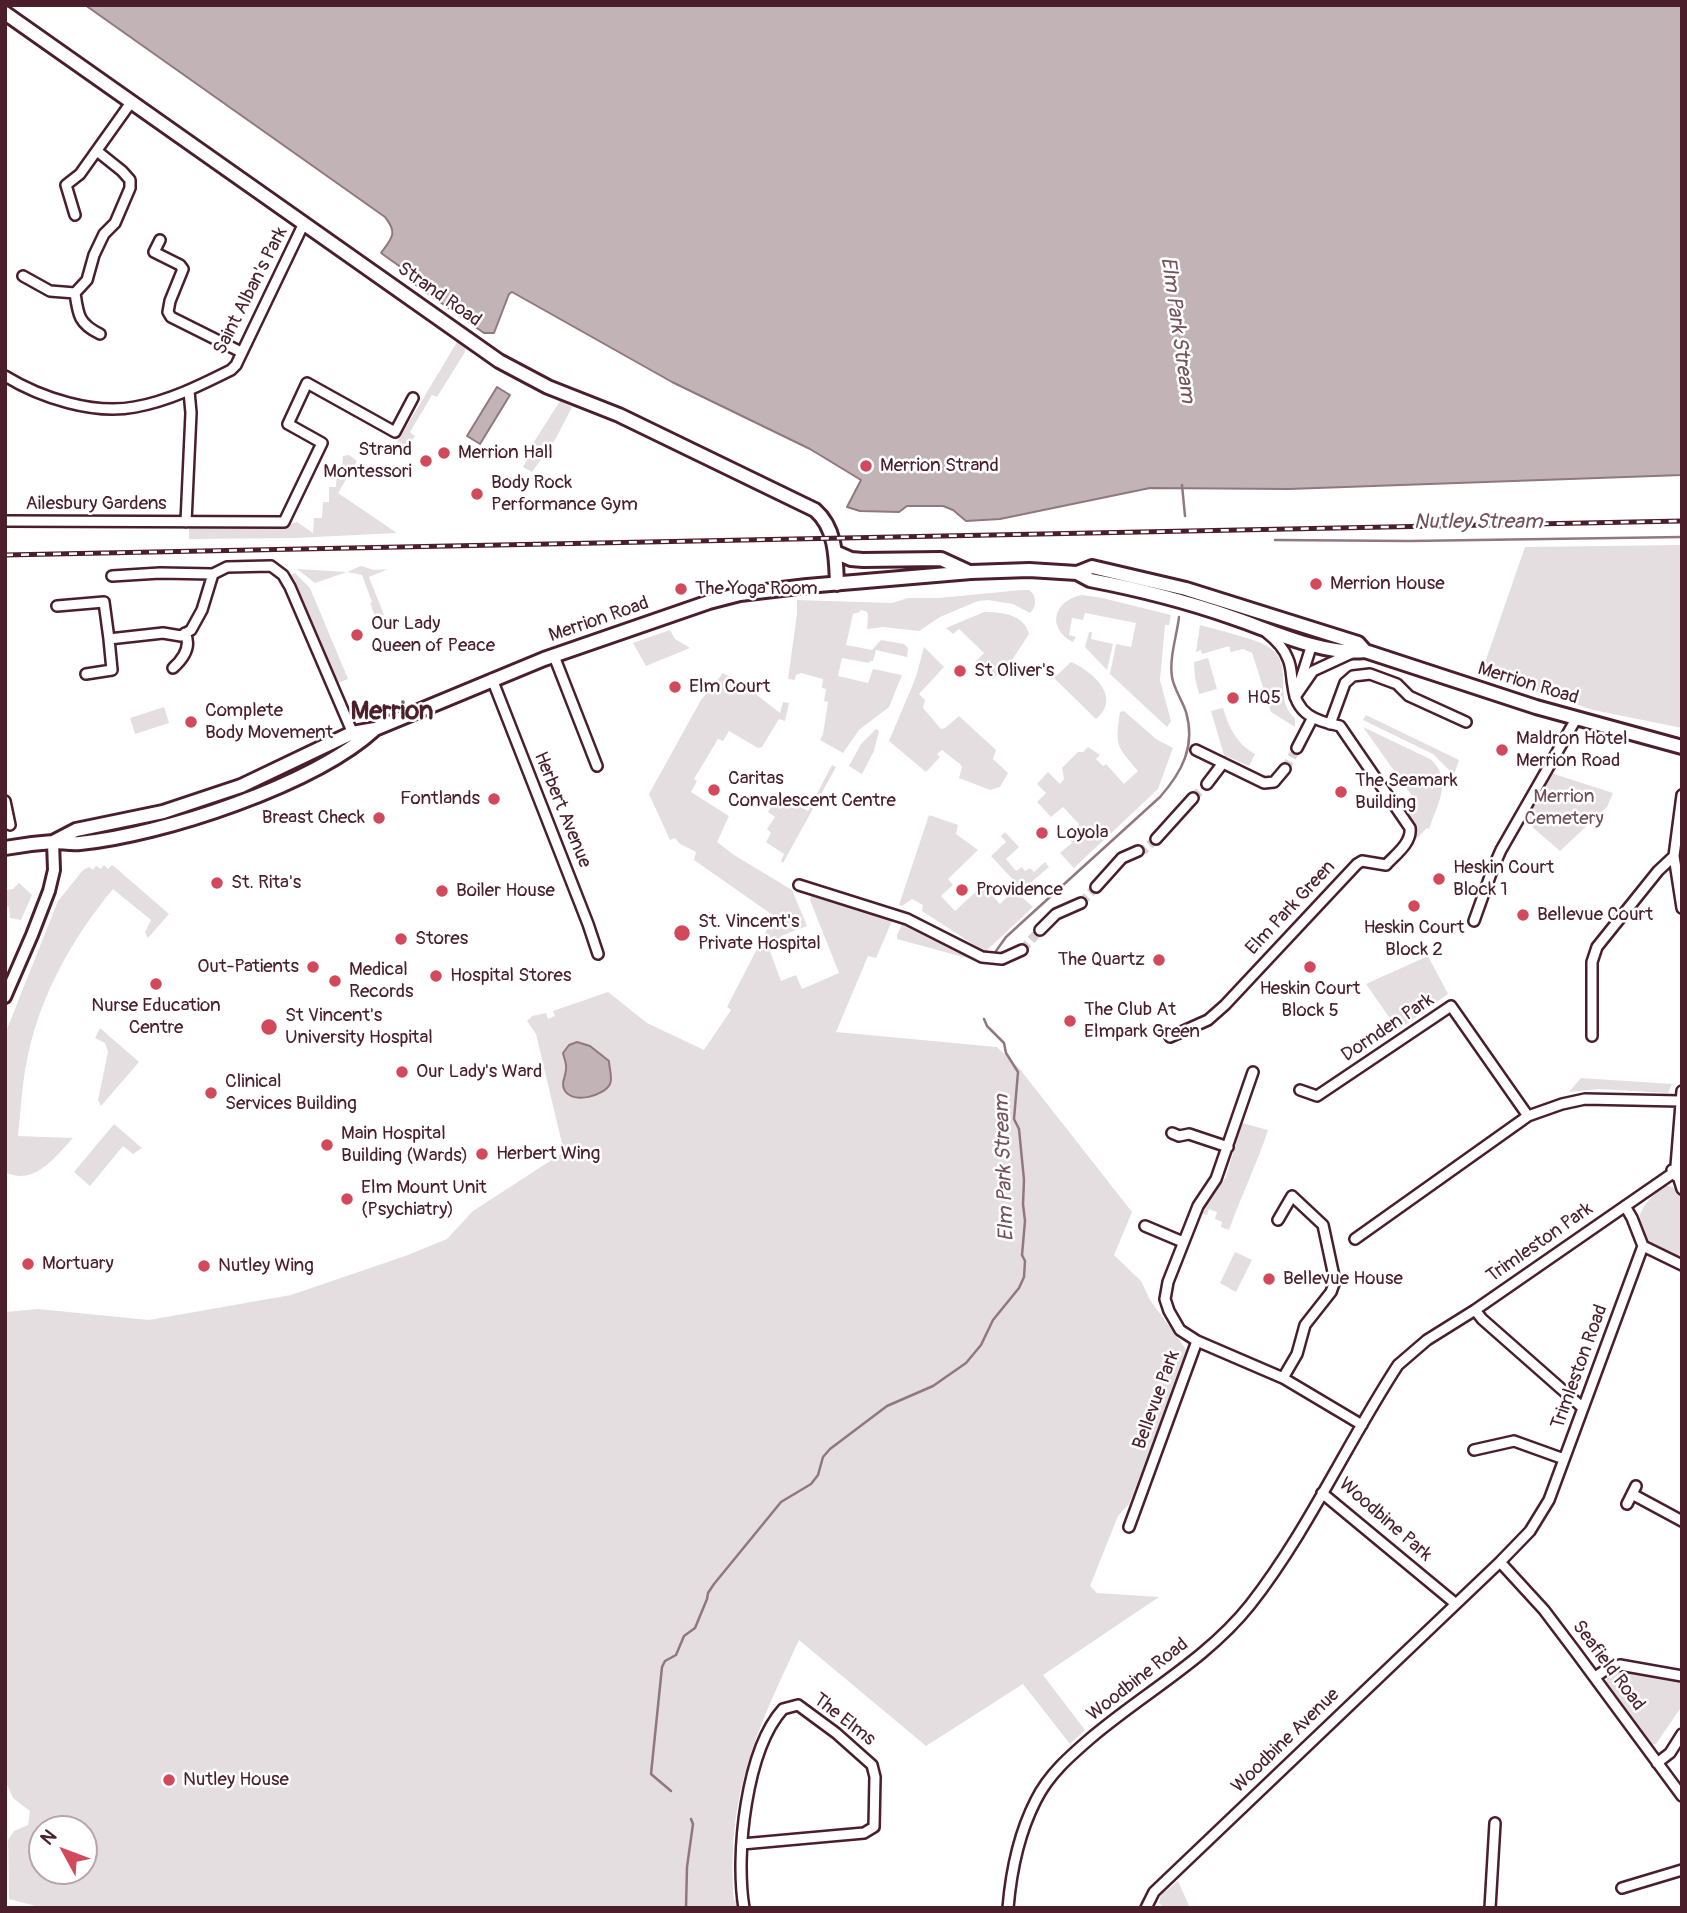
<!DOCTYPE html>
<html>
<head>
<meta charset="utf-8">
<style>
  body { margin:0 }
  #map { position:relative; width:1687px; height:1913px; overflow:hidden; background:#fff; font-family:Pangolin,sans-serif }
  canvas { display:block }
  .frame { position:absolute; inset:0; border:7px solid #4a1f2b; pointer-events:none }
  .north { position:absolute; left:28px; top:1815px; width:70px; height:70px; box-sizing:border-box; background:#fff; border:2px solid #b7a5aa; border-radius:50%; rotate:311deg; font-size:19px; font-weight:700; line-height:28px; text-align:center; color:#4a1f2b }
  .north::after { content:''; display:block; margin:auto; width:24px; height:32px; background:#d1495b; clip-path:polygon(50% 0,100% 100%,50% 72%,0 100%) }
</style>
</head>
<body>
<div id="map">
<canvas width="1687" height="1913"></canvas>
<div class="frame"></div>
<div class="north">N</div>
</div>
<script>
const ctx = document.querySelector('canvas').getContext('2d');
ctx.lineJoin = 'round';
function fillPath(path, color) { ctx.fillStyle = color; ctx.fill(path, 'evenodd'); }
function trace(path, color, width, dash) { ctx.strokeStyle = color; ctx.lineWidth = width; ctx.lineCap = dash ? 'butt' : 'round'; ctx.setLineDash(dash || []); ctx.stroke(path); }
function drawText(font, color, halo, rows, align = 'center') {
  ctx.font = font + ' Pangolin,sans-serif'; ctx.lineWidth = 5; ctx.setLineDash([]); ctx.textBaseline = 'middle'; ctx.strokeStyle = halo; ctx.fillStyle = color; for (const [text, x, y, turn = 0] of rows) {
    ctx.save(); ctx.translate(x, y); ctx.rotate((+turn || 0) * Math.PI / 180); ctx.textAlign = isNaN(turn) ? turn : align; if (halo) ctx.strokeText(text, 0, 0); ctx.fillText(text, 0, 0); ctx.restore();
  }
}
const green = new Path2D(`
  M457,342L465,348V352L437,397L432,395L410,432L415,436L407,448L397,442Z
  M560,401L572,407L555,440L532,472L523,467L528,458L525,456Z
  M349,455L357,461L338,493L397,533L295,538L189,539V527L232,525L233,528L286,525L297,522L313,533L314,518H322L323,502H329V487H336L337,470H342L343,456Z
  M1682,545V728L1593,710L1481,674L1525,547Z
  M361,566L374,570L388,569L369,577L384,615L376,619L370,603L372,602L362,575L347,572L315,583L297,569L347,572Z
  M295,573L310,588L348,679L338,683L290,575Z
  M1021,590H1029C1037,595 1037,607 1030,613L1013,604L988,600L978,601L940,617L919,631L883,627L867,629L868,614L866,611L860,610V612L853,614L846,645L872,650L881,640L904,644L908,648L907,657L876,650L873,661H870L869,663L842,658L838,676L868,683L873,669L902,675L889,707L859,730L843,753L820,740L823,734L828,702L824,701L826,689L822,688L823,679L801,673L796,675L795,680L788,679L797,614V600L892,603L908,598H939Z
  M1082,595L1102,598L1171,615L1169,625H1165L1160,680L1171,721L1167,727L1110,674L1116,644L1131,647L1136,623L1085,613L1083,620L1072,618L1069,635L1076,637L1073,642C1047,629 1052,601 1082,595Z
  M984,612C1001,612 1024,614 1029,634L1012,660L993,679L975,662L984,653L959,629L953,634L946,628Z
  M1200,625C1217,630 1253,638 1267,646C1297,663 1271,697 1295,718V727L1271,712L1252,653L1243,649L1231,652L1229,646L1202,654L1201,650L1196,652Z
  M670,630L675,639L690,648L646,666L633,643Z
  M1089,632H1092L1091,639L1113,644L1107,670L1085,647Z
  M924,647L944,667L919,694L925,700L923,708L941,729L945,728L959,716L996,750L993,759L1008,773L1000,787L990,790L959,778L962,767L960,764L942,750L937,754L940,757L926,772L889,741L916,677Z
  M1208,658L1217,689L1199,694L1195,678L1194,662Z
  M1071,662C1094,672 1122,698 1096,719L1054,678Z
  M723,673L744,685L780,713L783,702L789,703L785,721L779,719L762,747L758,748L729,731L723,741L718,739L694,779L697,781L691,792L729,816L717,842L734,855L792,890L807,926L781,936L784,943L769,949L781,981L796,975L802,989L839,973L810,900L811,896L892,921L876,958L868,956L836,1032L997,1047L1019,1068L1132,1212L1114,1255L1141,1281L1150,1300L1188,1352L1129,1504L1118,1516L1090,1586L1097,1593L1159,1597L1043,1675L1085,1730L1070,1744L1023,1684L926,1746L799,1640C756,1732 726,1796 734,1900H737L738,1908H43L9,1899L8,1840L14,1831L28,1825L30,1811L13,1798L6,1782L5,1312L38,1309L149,1320L291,1295L408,1255L447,1239L473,1211L564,1152L536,1034L527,1021L532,1016L546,1013L548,1019L555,1016L553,1011L608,992L647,1023L704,1050L731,1010L727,1007L774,916L694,860L696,852L680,844L675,838L670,840L649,794L701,700ZM42,1829H84V1871H42Z
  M164,707L169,723L135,734L130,718Z
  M1223,708C1229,728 1237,744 1255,754L1249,766L1224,755L1211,711Z
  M1124,711L1156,739L1173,748L1158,789L1074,868L1060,853L1072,843L1070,840L1075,835L1072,831L1079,824L1063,807L1051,817L1037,802L1046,793L1037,784L1048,772L1060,784L1064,779L1062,768L1078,752H1083L1088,747L1100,755L1096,759L1103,766L1106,764L1124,784L1138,771C1116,745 1115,746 1120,712Z
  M1366,715L1459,760L1454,775L1433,754L1363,720Z
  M1363,727L1430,759C1454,779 1437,805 1429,829L1427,828L1415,840L1414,825L1400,805L1412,796Z
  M876,729L879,731L874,751L862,774L849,766L861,744Z
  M832,765L836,767L783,863L781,861L784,854L766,842L771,833L767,829L775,817L768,812L772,805L770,803L775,793L808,811Z
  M1551,773L1613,793L1607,807L1560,851L1524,820Z
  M929,815L958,825L956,834L978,850L948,879L953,885L941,896L955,911L983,885L1000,904L1014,890L1033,907L985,952L922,911L923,905L912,899L902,906L899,905Z
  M1005,832L1019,847L1006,859L1016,871L1022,867L1025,871L1030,868L1034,872L1045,862L1049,867L1029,884H1017L991,856L1006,842L1001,836Z
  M104,865L108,869L112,865L116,868L169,914L148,938L145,932L151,920L113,889C73,937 41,994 28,1055C22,1082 21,1109 18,1136L73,1138C55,1157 34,1187 5,1172V1034L58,901L83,870L89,867L93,870L96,866L101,869Z
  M19,883L32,895L21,920L10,918L9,907L5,906L6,890L13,889Z
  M903,922L974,960L897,939V935Z
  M1428,956L1448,994L1398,1030L1366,984Z
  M100,1028L139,1062L101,1106L98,1100L108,1052L105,1043L95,1038Z
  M1581,1078L1672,1084L1668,1093L1599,1089L1569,1092Z
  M1242,1123L1268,1130C1257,1164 1241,1196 1229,1230L1221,1227L1222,1222L1215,1219L1217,1212L1209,1209L1207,1215L1202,1214L1210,1198L1226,1177Z
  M114,1124L142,1148L133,1154L123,1146L90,1186L74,1172Z
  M1666,1186C1670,1186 1673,1186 1676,1189C1686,1198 1682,1246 1682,1260C1673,1256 1659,1252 1651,1245C1626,1223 1644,1200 1666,1186Z
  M1235,1252L1252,1260L1236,1292L1220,1283Z
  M1619,1669L1682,1681V1706L1656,1744L1650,1745L1606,1685L1607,1676Z
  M1178,1881L1190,1908H1164L1159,1903L1161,1895Z`);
const water = new Path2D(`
  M85,5H1682V475L1289,489L1150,488L1000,519L966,521L953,510L943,506H907L899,512L860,511L847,507L861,480L810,449L672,382L512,292L509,294L494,333H484L413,283L416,278L381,253C392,238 398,233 385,217Z
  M497,387L510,395L480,444L467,436Z
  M577,1042L590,1046L609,1061C609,1068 613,1078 610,1084C604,1096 574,1104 565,1091C560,1083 566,1077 566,1069C567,1064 564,1058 563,1053L569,1045Z`);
const stream = new Path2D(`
  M1182,485L1185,516
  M1275,540L1410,541L1682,537
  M996,951L1006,937L1029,916L1160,797C1182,772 1196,746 1186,712C1182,700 1174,689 1172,677C1169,658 1177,635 1179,617
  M671,1791L651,1774L662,1667L665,1661L676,1655L684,1636L695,1628L707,1599L708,1593L714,1584L781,1502L811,1484L818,1475L823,1457L830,1449L887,1406L933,1386L966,1363L981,1345L993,1320L1019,1288L1024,1277L1025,1261L1022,1255L1025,1221L1023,1204L1024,1180L1019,1129L1014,1119L1018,1072L1006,1053L1004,1043L987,1026L984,1019
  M686,1908L687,1867L693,1824L691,1819`);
const minorTunnel = new Path2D(`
  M1285,769L1297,748
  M1193,798L1207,784
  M1138,851L1144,850L1156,839
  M1081,903L1096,887
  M1022,950L1040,930`);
const minor = new Path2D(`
  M75,215L66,185L80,174L132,101
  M160,240L154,252L180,265L183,269L170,301L168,312L171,317L241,352
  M23,276L50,291L75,293L87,280L94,255L104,234L115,223L130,188V180L122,171L97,151
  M75,293C78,315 79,324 100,334
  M5,376C41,398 94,415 135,407C169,401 201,385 231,370L236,365L304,223
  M5,521L284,522L322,443L288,424L307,383L395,432L413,398
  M186,522L191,413L189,391
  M112,576L160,573L213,574L227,567L271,566L283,575L290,587L354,736
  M57,606L104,602L109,639
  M554,656L597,766
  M173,668C183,659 192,647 185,633
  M86,674L112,670L109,639L163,633L181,636L191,630L202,610L213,574
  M492,679L588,924L598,954
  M1299,685L1312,644
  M1295,697L1313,671L1352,653
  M1330,724L1345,683L1353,676L1370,674L1397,684L1409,696L1466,722
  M1297,748L1312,719
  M1196,750L1264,783L1274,782L1285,769
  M1207,784L1223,763
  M1682,795L1674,856L1682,908
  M5,801L10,825
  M1156,839L1193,798
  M799,885L907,919L982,957L1002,959L1022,950
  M1096,887L1122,858L1138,851
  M1474,921L1493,868L1501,850L1576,719
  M1040,930L1056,914L1081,903
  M1592,1036V962L1597,947L1658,871L1674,856
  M1170,1037L1208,1020L1225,1005L1357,864L1362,861L1386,865C1395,855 1412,843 1410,828L1340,726C1315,721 1296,714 1293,686C1291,677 1292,668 1288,659C1284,648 1276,640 1267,633
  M1253,1072L1216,1179L1198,1206L1168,1282L1165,1299L1169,1311L1180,1330L1197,1341L1283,1378L1362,1425
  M1300,1090L1317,1096L1451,1006L1528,1116
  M1172,1133L1179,1136L1189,1134L1228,1147
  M1676,1166L1682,1091
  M1672,1170L1676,1176L1682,1172
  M1678,1176L1682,1189
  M1625,1206L1632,1218L1643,1246
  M1278,1220L1292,1196L1323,1225L1335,1281L1331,1292L1305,1325L1297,1354L1283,1378
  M1145,1226L1183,1242
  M1355,1239L1528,1116L1562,1104L1585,1099L1680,1101
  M1643,1246L1682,1265
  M1475,1310L1482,1319L1583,1408
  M1474,1450L1514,1441L1564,1459
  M1322,1493L1456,1604
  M1632,1494L1682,1521
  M1627,1504L1636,1486
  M1129,1527L1197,1341
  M1500,1562L1544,1610L1575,1651L1682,1796
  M1595,1677L1610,1667L1620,1665L1682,1676
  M1657,1763L1670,1753L1682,1734
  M742,1844L864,1833L874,1827L875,1777L872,1765L836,1733L798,1705L783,1709C746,1750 735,1855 744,1908
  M1622,1888L1682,1870
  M1008,1908C1011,1872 1019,1833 1036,1800C1049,1774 1070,1756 1092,1737C1144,1693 1207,1659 1250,1605C1308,1531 1347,1443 1398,1365L1427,1340L1475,1310L1673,1173
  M1146,1908L1154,1892L1500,1562L1530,1531L1549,1500L1643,1246
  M1490,1908L1495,1823`);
const tertiary = new Path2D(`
  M5,997L32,935L49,891L54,870L53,842`);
const secondary = new Path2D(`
  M5,13L499,361L548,387L619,415L815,510C836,528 836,558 837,584
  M835,552L851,559L863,560L941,559L967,571
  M1077,573L1090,580C1137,589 1185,601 1231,617C1270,630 1324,656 1365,651
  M53,842L76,830L163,812L241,786L352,733L375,729L544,659L709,602L740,594L807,586L971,572L1029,570L1077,573L1092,567L1186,589L1358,643L1365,651L1536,707L1682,747
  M5,848C21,845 37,843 53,842C62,842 71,844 80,843C162,835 314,785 375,729`);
const rail = new Path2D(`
  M5,555L1682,521`);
const markers = [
  [444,453,7,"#d1495b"],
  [426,461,7,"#d1495b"],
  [866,466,7,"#d1495b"],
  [477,494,7,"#d1495b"],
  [1316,584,7,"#d1495b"],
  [681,589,7,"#d1495b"],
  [357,635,7,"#d1495b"],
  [960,671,7,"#d1495b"],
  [675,687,7,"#d1495b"],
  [1233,698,7,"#d1495b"],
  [191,722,7,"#d1495b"],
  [1502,750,7,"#d1495b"],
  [714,790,7,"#d1495b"],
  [1341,792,7,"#d1495b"],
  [494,799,7,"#d1495b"],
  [379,818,7,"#d1495b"],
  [1042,833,7,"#d1495b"],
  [1439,879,7,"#d1495b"],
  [217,883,7,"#d1495b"],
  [962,890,7,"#d1495b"],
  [442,891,7,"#d1495b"],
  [1414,906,7,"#d1495b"],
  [1523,915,7,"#d1495b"],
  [682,933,9,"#d1495b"],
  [401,939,7,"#d1495b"],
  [1159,960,7,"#d1495b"],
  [313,967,7,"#d1495b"],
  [1310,967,7,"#d1495b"],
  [436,976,7,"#d1495b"],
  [335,981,7,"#d1495b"],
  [156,984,7,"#d1495b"],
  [1070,1021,7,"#d1495b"],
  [269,1027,9,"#d1495b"],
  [402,1072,7,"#d1495b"],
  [211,1093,7,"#d1495b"],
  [327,1145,7,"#d1495b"],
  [482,1154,7,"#d1495b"],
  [347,1199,7,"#d1495b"],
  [28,1264,7,"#d1495b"],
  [204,1266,7,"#d1495b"],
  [1269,1279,7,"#d1495b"],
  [169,1780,7,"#d1495b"]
];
const streetNames = [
  ["Saint Alban's Park",251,291,-63],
  ["Strand Road",439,295,35],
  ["Ailesbury Gardens",96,504],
  ["Merrion Road",599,620,-19],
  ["Merrion Road",1528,684,17],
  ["Herbert Avenue",562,810,68],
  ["Elm Park Green",1291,908,-47],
  ["Dornden Park",1388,1028,-34],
  ["Trimleston Park",1540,1243,-35],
  ["Trimleston Road",1580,1367,-70],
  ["Bellevue Park",1157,1400,-70],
  ["Woodbine Park",1385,1520,41],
  ["Seafield Road",1608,1666,53],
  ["Woodbine Road",1138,1680,-38],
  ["The Elms",844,1720,38],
  ["Woodbine Avenue",1286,1741,-44]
];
const poiNames = [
  ["Strand",412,450,"right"],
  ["Montessori",412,472,"right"],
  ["Merrion Hall",458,453],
  ["Merrion Strand",880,466],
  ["Body Rock",491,483],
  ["Performance Gym",491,505],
  ["Merrion House",1330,584],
  ["The Yoga Room",695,589],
  ["Our Lady",371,624],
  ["Queen of Peace",371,646],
  ["St Oliver's",974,671],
  ["Elm Court",689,687],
  ["HQ5",1247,698],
  ["Complete",205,711],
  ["Body Movement",205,733],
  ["Maldron Hotel",1516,739],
  ["Merrion Road",1516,761],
  ["Caritas",728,779],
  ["Convalescent Centre",728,801],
  ["The Seamark",1355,781],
  ["Building",1355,803],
  ["Fontlands",480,799,"right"],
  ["Breast Check",365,818,"right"],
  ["Loyola",1056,833],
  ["Heskin Court",1453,868],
  ["Block 1",1453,890],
  ["St. Rita's",231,883],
  ["Providence",976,890],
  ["Boiler House",456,891],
  ["Bellevue Court",1537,915],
  ["St. Vincent's",698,922],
  ["Private Hospital",698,944],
  ["Heskin Court",1414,928,"center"],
  ["Block 2",1414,950,"center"],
  ["Stores",415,939],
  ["The Quartz",1145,960,"right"],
  ["Out-Patients",299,967,"right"],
  ["Medical",349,970],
  ["Records",349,992],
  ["Hospital Stores",450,976],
  ["Heskin Court",1310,989,"center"],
  ["Block 5",1310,1011,"center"],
  ["Nurse Education",156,1006,"center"],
  ["Centre",156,1028,"center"],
  ["The Club At",1084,1010],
  ["Elmpark Green",1084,1032],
  ["St Vincent's",285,1016],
  ["University Hospital",285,1038],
  ["Our Lady's Ward",416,1072],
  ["Clinical",225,1082],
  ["Services Building",225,1104],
  ["Main Hospital",341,1134],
  ["Building (Wards)",341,1156],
  ["Herbert Wing",496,1154],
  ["Elm Mount Unit",361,1188],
  ["(Psychiatry)",361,1210],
  ["Mortuary",42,1264],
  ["Nutley Wing",218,1266],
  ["Bellevue House",1283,1279],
  ["Nutley House",183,1780]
];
const parkNames = [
  ["Merrion",1564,797],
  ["Cemetery",1564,819]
];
const waterNames = [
  ["Elm Park Stream",1177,330,82],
  ["Nutley Stream",1478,523],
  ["Elm Park Stream",1005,1168,-92]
];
const districtNames = [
  ["Merrion",392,712]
];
fillPath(green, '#e5dee0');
fillPath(water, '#c1b3b6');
trace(water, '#91787e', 2);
trace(stream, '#91787e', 2.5);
trace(minorTunnel, '#dbd2d5', 9, [9, 4.5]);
trace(minor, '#4a1f2b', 14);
trace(tertiary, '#4a1f2b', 16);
trace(secondary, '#4a1f2b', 18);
trace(minor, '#fff', 9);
trace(tertiary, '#fff', 10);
trace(secondary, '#fff', 12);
trace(rail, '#4a1f2b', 5);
trace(rail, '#fff', 2.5, [8]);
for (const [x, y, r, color] of markers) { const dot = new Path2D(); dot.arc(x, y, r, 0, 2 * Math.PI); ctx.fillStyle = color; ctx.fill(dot); trace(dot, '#fff', 2.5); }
drawText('19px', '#4a1f2b', '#fff', streetNames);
drawText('19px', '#4a1f2b', '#fff', poiNames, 'left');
drawText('19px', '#714f58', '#fff', parkNames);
drawText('italic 21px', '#74535c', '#fff', waterNames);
drawText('bold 26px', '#4a1f2b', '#fff', districtNames);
</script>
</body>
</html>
